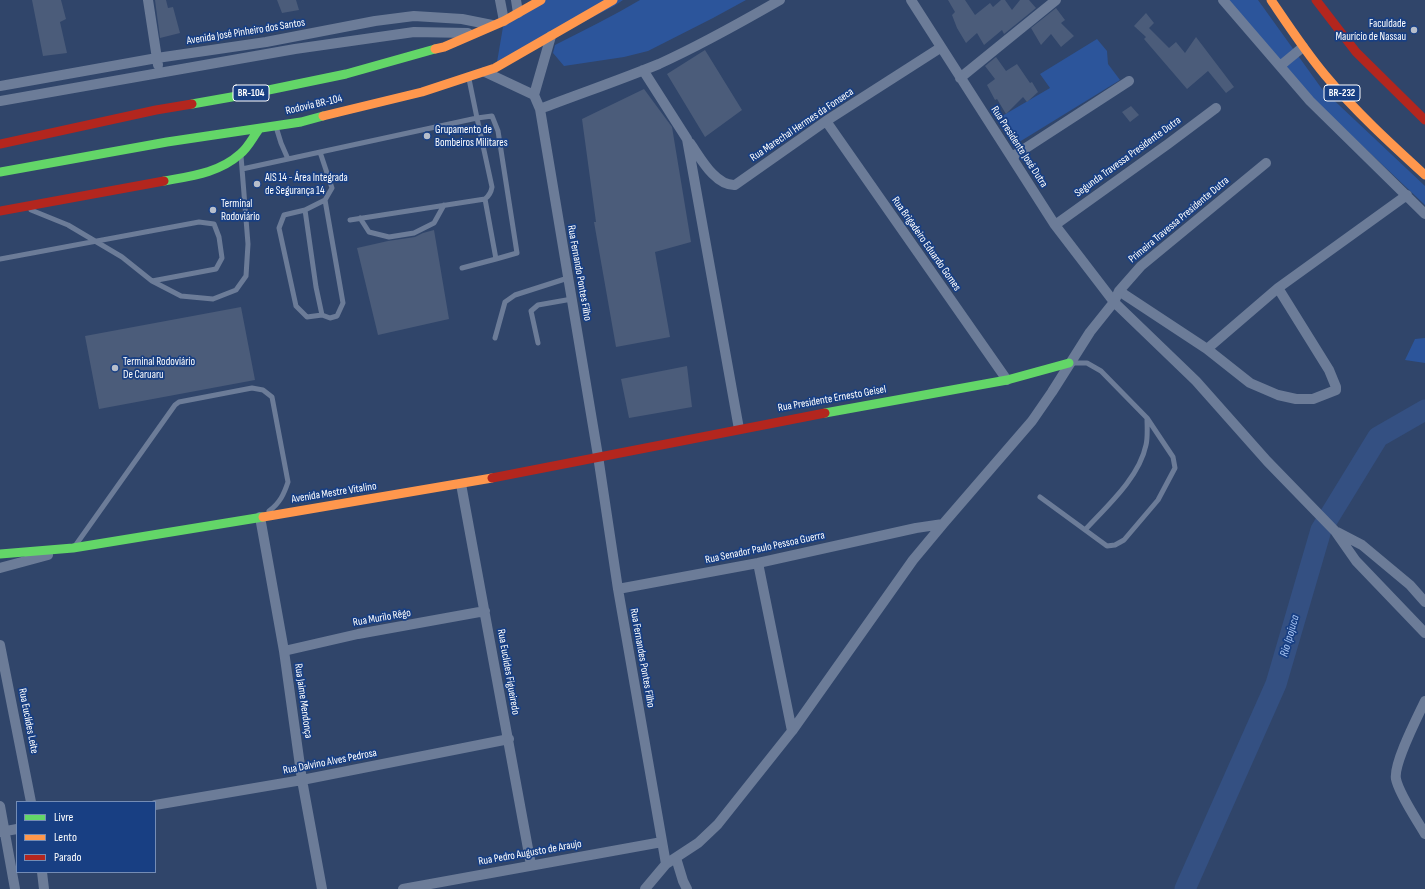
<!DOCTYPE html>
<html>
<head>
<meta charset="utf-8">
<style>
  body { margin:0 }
  #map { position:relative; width:1425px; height:889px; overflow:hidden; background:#30456a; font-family:"Sofia Sans Condensed",sans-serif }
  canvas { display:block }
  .legend { position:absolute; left:16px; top:801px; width:140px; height:72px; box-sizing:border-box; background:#183f83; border:1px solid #748cb5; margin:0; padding:5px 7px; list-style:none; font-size:12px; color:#fff }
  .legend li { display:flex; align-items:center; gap:8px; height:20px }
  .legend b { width:20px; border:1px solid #748cb5 }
</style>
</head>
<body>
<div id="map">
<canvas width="1425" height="889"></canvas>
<ul class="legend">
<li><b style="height:5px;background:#63d668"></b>Livre</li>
<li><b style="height:5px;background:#ff974d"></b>Lento</li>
<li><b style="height:5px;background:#b3261e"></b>Parado</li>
</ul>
</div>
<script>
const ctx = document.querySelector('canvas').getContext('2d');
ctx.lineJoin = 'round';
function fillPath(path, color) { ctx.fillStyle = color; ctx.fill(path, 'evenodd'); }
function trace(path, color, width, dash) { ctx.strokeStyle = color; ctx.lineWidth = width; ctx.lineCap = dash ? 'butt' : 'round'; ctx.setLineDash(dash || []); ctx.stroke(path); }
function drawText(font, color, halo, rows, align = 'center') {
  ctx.font = font + ' "Sofia Sans Condensed",sans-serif'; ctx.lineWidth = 3.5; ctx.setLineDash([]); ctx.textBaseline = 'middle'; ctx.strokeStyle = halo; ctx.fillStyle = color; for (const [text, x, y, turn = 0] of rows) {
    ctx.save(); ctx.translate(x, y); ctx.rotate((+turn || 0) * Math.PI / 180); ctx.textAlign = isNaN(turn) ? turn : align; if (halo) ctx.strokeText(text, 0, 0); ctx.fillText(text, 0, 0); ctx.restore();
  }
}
const green = new Path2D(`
  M539,0H623L614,6L496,68L504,21Z
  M640,0H746L713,18L648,51L624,57L564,66L553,53L555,45C584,30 613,16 640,0Z
  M1225,0H1258L1322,89L1425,186V205L1300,87Z
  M1097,39L1107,51L1108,64L1120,80L1016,144L997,119L1050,88L1040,74Z
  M1425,338V363L1405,360L1415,339Z`);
const river = new Path2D(`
  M1185,889L1276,684L1321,530L1378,437L1425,410`);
const building = new Path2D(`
  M32,0H61L66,19L60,22L67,53L43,56Z
  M155,0H166L168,8L173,7L180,33L160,38Z
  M277,0H296L299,10L282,13Z
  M948,0H965L975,15L990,3L993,7L1001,0H1005L1012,10L1020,0H1029L1036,8L1004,34L1002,30L984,45L977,33L966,43L957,28L952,15L955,12Z
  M1056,8L1065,20L1061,23L1074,36L1061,47L1051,34L1041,45L1031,28Z
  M1146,13L1154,23L1149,28L1169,48L1176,42L1185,53L1196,37L1234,87L1226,93L1208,71L1187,89L1144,39L1146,37L1134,26Z
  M705,50L742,110L705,137L667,74Z
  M996,57L1006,71L1017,64L1030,83L1032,82L1038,92L1027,102L1023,97L1006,114L997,99L995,100L987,85L995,79L985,66Z
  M644,89L672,127L691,242L655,252L670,337L616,347L594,222H596L582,119Z
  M1131,106L1139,115L1130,122L1122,112Z
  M434,230L449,319L378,335L357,248L388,241L415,237L423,233Z
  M241,307L255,380L99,409L85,336Z
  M687,366L692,407L629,418L621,379Z`);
const lane = new Path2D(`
  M469,79L477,118L492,116L498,131L517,253L496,259
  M277,130L281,143L288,159
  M242,169L477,118L492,187C491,193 489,196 485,199L350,220
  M31,210L68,225L122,257L152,281L181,296L213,299L236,290L246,276L248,244L241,156
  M305,210L316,287L322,315L307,317L296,306L279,228L284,215L305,210L325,200L332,188L320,152
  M360,218L369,232L389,237L414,233L434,223L444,205
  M0,259L199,222L214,224L219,237L222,258L216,269L152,281
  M462,268L496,259L485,199
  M322,315L330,318L337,316L343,303L325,200
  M495,338L505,302L515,295L568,278
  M538,343L531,311L538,305L572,299
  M1040,497L1107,546L1115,545L1124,540L1158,500L1175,468L1173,457L1147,418L1101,371L1087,363H1070
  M1085,530C1107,506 1139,478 1146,445C1148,437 1147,426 1147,418
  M75,546L175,405L179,402L252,388L263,390L272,397L288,482C284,494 280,503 269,511`);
const street = new Path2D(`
  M148,0L158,65
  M500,0L504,21
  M516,0L518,13
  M911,0L1055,225L1114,302L1196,381L1267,461L1335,531L1356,561L1425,633
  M1223,0L1310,101L1425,214
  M1280,66L1303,47
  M643,70L687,139L739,429
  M485,72L534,95
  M960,78L1056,0
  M0,86L157,58L266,42L375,21L414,16L462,19L492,25
  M534,95L540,109L598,456L618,589L666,864
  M534,95L551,36
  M0,101L295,49L414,32L468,33
  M540,109C579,94 620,80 659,64C701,45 740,23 780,0
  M826,121L1007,380
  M690,143C700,157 715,186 735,185L826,121L940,48
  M1012,157L1129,81
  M1055,225L1168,144L1216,108
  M1119,291L1207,349L1250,383L1278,395L1296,399H1313L1336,390V387L1329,370L1278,288
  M1207,349L1278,288L1407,195
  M461,484L531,865
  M260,517L284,651L302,780L322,889
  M1337,532L1362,545L1410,585L1425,602
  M0,568L48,555
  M618,589L758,563L916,528L943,524L1032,421L1052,392L1090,332L1114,302L1119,291L1141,266L1266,163
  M0,645L31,802
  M284,651L358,634L485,611
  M1425,701C1418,716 1393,764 1396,779C1399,794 1417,820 1425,834
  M792,731L913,560L943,524
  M155,805L302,780L509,739
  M0,806L15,889
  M0,832L17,829
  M676,858L683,881L687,889
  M42,872L44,889
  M403,889L662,842
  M645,889L666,864L698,843L718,824L792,731L758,563`);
const fast = new Path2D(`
  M192,104L254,93L346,74L435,49
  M0,172L167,142L301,122L323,116
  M164,181C191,176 219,173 240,154C248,148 253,137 259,129
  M825,413L1007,380L1069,363
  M0,554L73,548L263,517`);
const slow = new Path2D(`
  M1271,0C1288,25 1305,51 1325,75C1355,111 1390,143 1425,175
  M435,49L444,47L504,21L541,0
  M323,116L422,92L495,68L613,0
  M263,517L492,478`);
const jam = new Path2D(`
  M1316,0L1356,52L1425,120
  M0,144L156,110L192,104
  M0,211L164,181
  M492,478L825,413`);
const markers = [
  [1414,30,4,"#b7becb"],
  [427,136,4,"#b7becb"],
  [257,184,4,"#b7becb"],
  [213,210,4,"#b7becb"],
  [115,368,4,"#b7becb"]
];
const shields = [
  [251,93,36],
  [1342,93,36]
];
const shieldNames = [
  ["BR-104",251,93],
  ["BR-232",1342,93]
];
const poiNames = [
  ["Faculdade",1406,24,"right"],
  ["Maurício de Nassau",1406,37,"right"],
  ["Grupamento de",435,130],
  ["Bombeiros Militares",435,143],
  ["AIS 14 - Área Integrada",265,178],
  ["de Segurança 14",265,191],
  ["Terminal",221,204],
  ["Rodoviário",221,217],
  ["Terminal Rodoviário",123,362],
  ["De Caruaru",123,375]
];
const streetNames = [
  ["Avenida José Pinheiro dos Santos",246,32,-9],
  ["Rodovia BR-104",314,105,-13],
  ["Rua Marechal Hermes da Fonseca",802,125,-34],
  ["Rua Presidente José Dutra",1019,147,57],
  ["Segunda Travessa Presidente Dutra",1128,157,-36],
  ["Primeira Travessa Presidente Dutra",1179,220,-40],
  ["Rua Brigadeiro Eduardo Gomes",926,244,55],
  ["Rua Fernando Pontes Filho",579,273,80],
  ["Rua Presidente Ernesto Geisel",832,399,-10],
  ["Avenida Mestre Vitalino",334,493,-9],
  ["Rua Senador Paulo Pessoa Guerra",765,548,-12],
  ["Rua Murilo Rêgo",382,618,-10],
  ["Rua Fernandes Pontes Filho",642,658,80],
  ["Rua Euclides Figueiredo",508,672,80],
  ["Rua Jaime Mendonça",303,701,82],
  ["Rua Euclides Leite",28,721,79],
  ["Rua Dalvino Alves Pedrosa",330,762,-11],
  ["Rua Pedro Augusto de Araujo",530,853,-10]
];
const waterNames = [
  ["Rio Ipojuca",1290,636,-74]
];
fillPath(green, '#2c559b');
trace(river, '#345082', 21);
fillPath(building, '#4b5c7a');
trace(lane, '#6c7c98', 5);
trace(street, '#6c7c98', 10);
trace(fast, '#63d668', 9);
trace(slow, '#ff974d', 9);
trace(jam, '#b3261e', 9);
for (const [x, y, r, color] of markers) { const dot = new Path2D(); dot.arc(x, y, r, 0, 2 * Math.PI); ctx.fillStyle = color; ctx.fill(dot); trace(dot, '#183f83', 1.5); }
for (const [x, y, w] of shields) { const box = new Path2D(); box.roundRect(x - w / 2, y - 8, w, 16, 3); ctx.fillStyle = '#183f83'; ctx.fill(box); trace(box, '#fff', 1); }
drawText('bold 10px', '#fff', null, shieldNames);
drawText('11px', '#fff', '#183f83', poiNames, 'left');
drawText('11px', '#fff', '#183f83', streetNames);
drawText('italic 12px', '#a8c5f4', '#183f83', waterNames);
</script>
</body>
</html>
